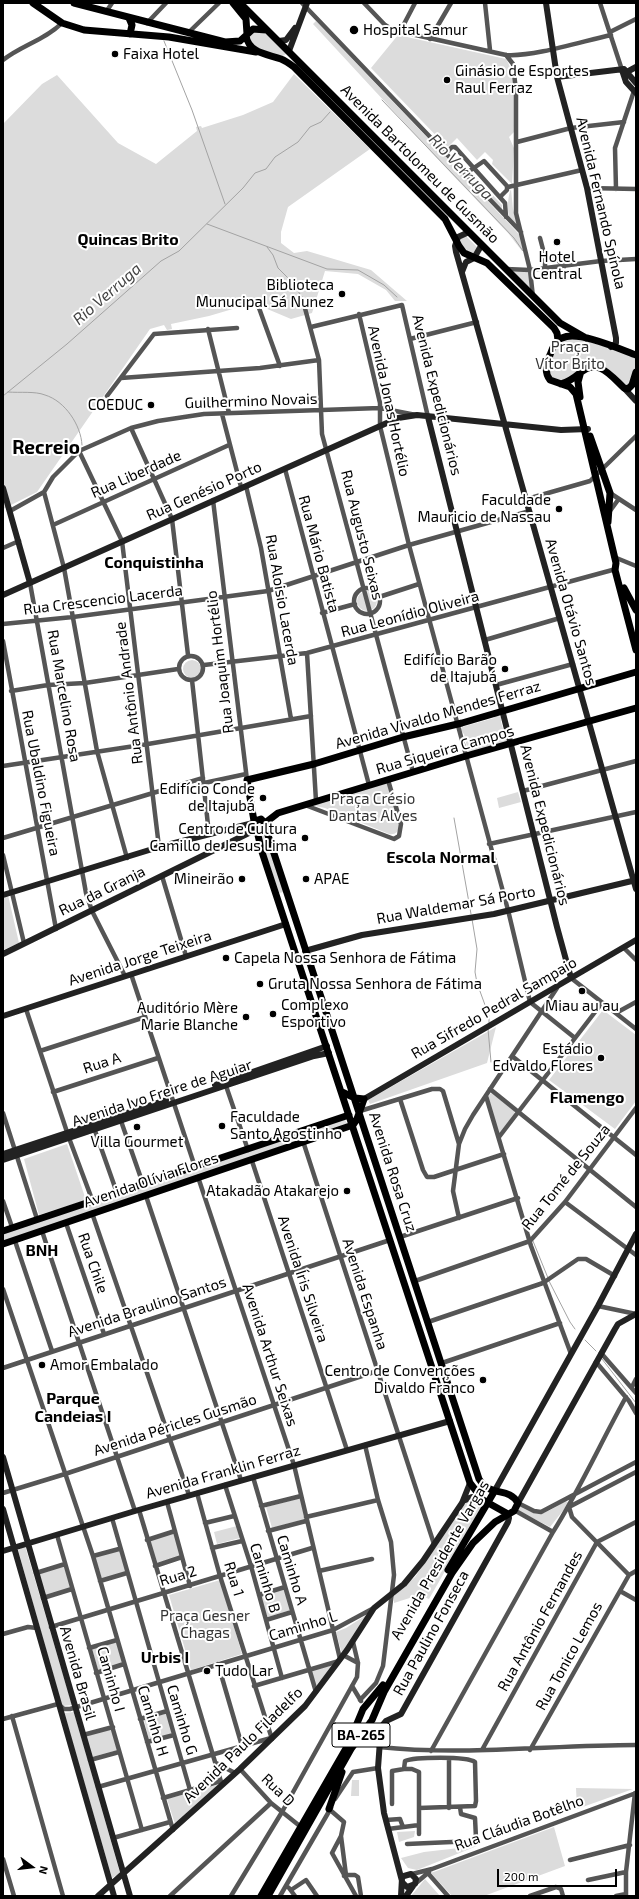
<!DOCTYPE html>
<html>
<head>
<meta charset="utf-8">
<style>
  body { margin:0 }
  #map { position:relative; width:639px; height:1899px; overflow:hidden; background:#fff; font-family:"Exo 2",sans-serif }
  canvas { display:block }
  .frame { position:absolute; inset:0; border:4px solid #000; pointer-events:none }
  .north { position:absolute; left:12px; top:1847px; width:40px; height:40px; -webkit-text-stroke:3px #fff; paint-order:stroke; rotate:105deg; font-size:11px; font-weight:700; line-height:16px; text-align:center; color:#000 }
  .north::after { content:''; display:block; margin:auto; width:14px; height:18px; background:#000; clip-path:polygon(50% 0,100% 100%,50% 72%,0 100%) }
  .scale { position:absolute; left:497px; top:1869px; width:120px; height:18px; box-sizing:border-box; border:2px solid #000; border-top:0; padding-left:5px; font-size:12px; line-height:14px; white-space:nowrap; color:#000; -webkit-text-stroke:3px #fff; paint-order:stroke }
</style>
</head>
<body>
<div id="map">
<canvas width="639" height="1899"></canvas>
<div class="frame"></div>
<div class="north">N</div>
<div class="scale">200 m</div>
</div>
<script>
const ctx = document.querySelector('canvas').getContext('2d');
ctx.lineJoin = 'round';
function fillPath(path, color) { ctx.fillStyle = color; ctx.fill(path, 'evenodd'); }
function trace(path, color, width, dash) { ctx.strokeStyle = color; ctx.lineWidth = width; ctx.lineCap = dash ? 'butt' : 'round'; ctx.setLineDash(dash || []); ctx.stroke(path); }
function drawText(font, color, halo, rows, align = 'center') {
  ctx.font = font + ' "Exo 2",sans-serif'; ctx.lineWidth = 4; ctx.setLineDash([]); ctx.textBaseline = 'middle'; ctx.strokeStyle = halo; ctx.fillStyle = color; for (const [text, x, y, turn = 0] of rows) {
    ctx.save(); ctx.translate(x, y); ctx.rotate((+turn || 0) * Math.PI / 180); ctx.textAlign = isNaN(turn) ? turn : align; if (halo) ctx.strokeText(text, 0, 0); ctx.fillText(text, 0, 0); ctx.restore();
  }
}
const green = new Path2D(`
  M316,21L517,232L520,236L524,250L522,251L508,233L447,169L313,24Z
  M253,31C268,31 276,42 286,52V54L281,57L255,47L249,36Z
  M398,35L506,59C517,75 514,113 514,132L509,137L514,148L512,184L492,164L493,160L485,152L477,160L457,138L448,147L446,146L371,68Z
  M294,74L370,149L288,207L281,232V243L294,253L307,251L371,270L407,301H395L386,290L358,274L325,271L312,313L291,319L253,303L209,316L171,324L172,329L167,330L164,325L150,329L37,492L3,509V124L42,84L57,75L118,143L156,164L197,131L196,127L201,126L202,128L243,115L273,102Z
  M471,172L502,205V209L468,175Z
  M511,189L513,209L518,226C515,223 510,220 509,216C507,209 508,195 511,189Z
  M466,236L477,247V253L470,254L459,242L460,239Z
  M529,271L532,291L513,272Z
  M567,336L636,355V372L628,389L598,366L571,380L555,383L546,364L552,349Z
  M357 601a10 10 0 1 1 20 0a10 10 0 1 1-20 0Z
  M183 669a9 9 0 1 1 18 0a9 9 0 1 1-18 0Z
  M495,715L501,717V722L507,742L471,752L468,751L464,734L460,730L462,727L494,718Z
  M387,783L400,827C398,832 395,835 389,834L325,808L311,805Z
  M518,792L521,802L499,808L497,798Z
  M267,833L284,892L279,893L260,835Z
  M8,895L19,943L3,950V897Z
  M603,1010L636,1035V1101L615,1129L549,1080Z
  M496,1027L487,1063L370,1104L368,1100Z
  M492,1093L514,1111L515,1114L499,1133L488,1098L490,1094Z
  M344,1118L348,1125L3,1244V1231Z
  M67,1144L86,1200L39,1215L24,1159Z
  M300,1498L305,1519L272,1528L266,1507Z
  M473,1499L481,1500L483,1505L429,1599L419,1595L394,1603V1596L415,1577L468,1500Z
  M566,1501L569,1503L550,1527L517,1510L519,1506C542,1519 544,1513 566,1501Z
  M237,1526L240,1538L217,1544L214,1532Z
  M174,1533L181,1556L156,1563L149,1541Z
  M25,1546L72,1705L62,1706L18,1550Z
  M120,1550L126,1572L102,1579L95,1557Z
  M64,1566L71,1588L45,1596L38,1574Z
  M220,1580L242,1654L191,1670L169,1595Z
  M285,1589L291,1610L267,1617L261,1596Z
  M368,1614L342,1654L336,1632L346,1628Z
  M116,1642L123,1663L98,1670L92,1649Z
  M333,1665L315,1687L311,1671Z
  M74,1712L120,1873L112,1878L64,1713Z
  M168,1713L173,1734L149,1740L144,1720Z
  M112,1729L118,1750L92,1757L86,1736Z
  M352,1780H359V1796H351Z
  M220,1784L175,1824L167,1799Z
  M576,1788L633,1789L577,1809Z
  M554,1827L565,1866L484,1896H452L431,1873Z
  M415,1831L414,1837L399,1842L397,1832Z
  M477,1846L417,1870L408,1868L401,1858L424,1852Z
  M425,1879L440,1896H411Z`);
const stream = new Path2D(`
  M164,41L192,110L225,204
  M382,100L514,238L523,251
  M207,224L327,269L358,270L384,285L397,297
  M267,247L273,255L278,268L289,279L303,298
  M8,392C20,393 35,391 45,395C65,401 81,425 82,445
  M3,396L67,344L161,261L179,251L243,188L255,173L266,169L275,157L298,142L310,127L321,122L330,112
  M454,818L471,914
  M472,919L477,949L475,972L477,983L489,1016V1023
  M488,1029L491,1062
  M533,1241L548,1278
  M549,1281L570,1322L575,1329
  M585,1340L596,1351
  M602,1359L636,1403`);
const street = new Path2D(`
  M302,3L521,232
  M364,3L385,25L393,30L506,55C534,57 583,41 611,35
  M485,3L490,50
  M600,3L622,70
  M106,12L112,3
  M147,23L166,3
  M397,32L404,24L415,3
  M610,32L636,19
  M188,33L219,3
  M430,39L451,3
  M506,55L513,64L516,91V213L530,270L533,297
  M3,60C22,45 45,40 62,23
  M517,142L571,128L624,122
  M445,154L452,147H455L505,203L506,217
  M465,174L484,161L507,186V190L500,197
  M508,187L582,170
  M587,188L636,189
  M616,189L615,148L634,91
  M540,238L545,257
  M545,268V257L557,260L565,266
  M506,269L530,270L601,261L636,259
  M303,301L319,360L322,434L413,772
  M259,308L280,366
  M359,314L380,403V426L409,545L508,910L530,1002L575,1038
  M311,327L402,305L428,417
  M208,329L229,413
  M410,339L477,322
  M121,378L260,368L319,360
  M107,396L154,334L237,328
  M222,414L241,487
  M131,428L172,519L188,655
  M79,451L122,541L159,847
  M285,469L369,785
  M246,486L261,548L291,719
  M44,492L64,568L97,751L127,858
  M610,493L636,510
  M527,499L590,481L636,436
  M213,500L247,780
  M10,511L44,492L53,477L79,451L131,428L158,421L204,414L380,408L416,415
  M610,511L618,500
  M53,525L229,445
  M3,548L19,541
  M614,557L636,566
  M30,583L86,893L92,911L125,976
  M354 601a13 13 0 1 1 26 0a13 13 0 1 1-26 0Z
  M379,597L419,584
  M322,613L355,604
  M3,624L73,617L268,591L409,545L530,511
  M485,640L560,618
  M3,641L56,929
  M307,653L316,801
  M179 668a12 12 0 1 1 24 0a12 12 0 1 1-24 0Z
  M204,665L307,653L616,569
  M192,680L209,834
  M496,685L573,664
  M11,691L48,685L85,683L178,669
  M3,766L148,744L311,716
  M204,783L246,774
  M523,791L636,761
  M305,805L394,839L399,836L401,824L388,780
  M3,838L203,778
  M489,844L636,812
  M3,855L24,943
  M162,876L186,956
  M624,948L636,960
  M131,974L195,1167
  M571,978L636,1029
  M26,1009L69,1138L93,1202
  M616,1013L636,1002
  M40,1051L145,1017
  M512,1056L636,1155
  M225,1083L248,1150
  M490,1089L636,1207
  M53,1092L158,1058
  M486,1096L531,1246L571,1354
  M400,1099L423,1170L427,1177H434L504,1154
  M360,1111L432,1089H440L443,1091L459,1144L453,1191L459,1218
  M3,1113L37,1219
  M121,1121L143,1184
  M94,1128L117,1193
  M300,1132L434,1544
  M499,1137L602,1003
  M459,1144L465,1129L473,1115L557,988
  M252,1161L347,1450
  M198,1177L294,1465L340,1659
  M146,1196L241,1480
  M3,1201L12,1227
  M565,1202L636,1255
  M92,1213L189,1495
  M66,1223L104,1334
  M42,1231L135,1511
  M400,1237L518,1198
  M15,1241L52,1351
  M415,1281L530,1241L565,1202L636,1108
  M3,1289L93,1556L173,1830
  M598,1306L636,1314
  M428,1322L543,1283L578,1259H586L615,1276
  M601,1353L636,1393
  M596,1362L629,1401L636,1413
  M442,1363L560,1323
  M3,1368L390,1240
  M632,1387L636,1379
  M253,1477L316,1692
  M225,1485L251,1566L282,1678
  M3,1493L65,1474L377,1371
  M197,1493L220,1576L272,1739
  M167,1502L190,1586
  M518,1503L534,1511L541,1512L636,1462
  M261,1506L301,1496
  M139,1510L222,1785
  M514,1510L553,1532
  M306,1517L378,1500
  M112,1518L190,1790
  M205,1523L234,1516
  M268,1531L306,1521
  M57,1535L142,1830
  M147,1540L175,1531
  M212,1548L242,1541
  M93,1556L119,1549
  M155,1566L182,1557
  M319,1571L372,1559
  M36,1573L65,1564
  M629,1575L572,1517L569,1507L636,1472
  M629,1575L636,1571
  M100,1581L127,1573
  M620,1591L636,1600
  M259,1595L285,1587
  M43,1598L72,1589
  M266,1620L292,1612
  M51,1627L312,1548
  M3,1634L28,1627L37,1628
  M89,1648L117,1640
  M343,1655L358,1663
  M218,1664L242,1746
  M96,1673L124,1664
  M254,1686L339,1661
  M352,1686L361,1701
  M360,1700L376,1683L383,1666L394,1575L391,1542L378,1500L365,1445
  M12,1716L63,1896
  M3,1719L58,1704L64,1709H70L333,1630L372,1609
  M140,1719L167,1711
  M83,1735L113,1727
  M147,1742L174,1735
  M379,1747C465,1756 550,1745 636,1745
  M482,1750L597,1542L636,1522
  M530,1750L629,1575
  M431,1751L553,1532C580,1489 601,1442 626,1397
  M449,1759V1808
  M90,1760L119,1752
  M216,1763L235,1773
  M240,1769L271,1803L301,1827
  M98,1787L271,1738
  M163,1798L221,1781
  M335,1799L353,1772L378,1768
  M392,1804V1771L404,1769
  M329,1809L344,1822L341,1836L332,1853L356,1896
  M386,1820L400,1819L403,1827
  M419,1825V1834
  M388,1829L419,1825V1772L412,1769H404L405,1761C414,1757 467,1756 475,1762L476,1801L475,1806L419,1808
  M341,1836L346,1875L344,1876
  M113,1838L170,1822
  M407,1844L474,1841L476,1838L475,1818L461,1814L460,1807
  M3,1859L14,1896
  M570,1860L630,1845
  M426,1871L448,1896
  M412,1874L432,1869L636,1793
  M346,1875H355L358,1877L361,1896
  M588,1880L626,1872
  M415,1884L429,1872
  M289,1888L295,1896
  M291,1890L306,1880L317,1896
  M170,1896L271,1803
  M231,1896L282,1812L357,1677L358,1663L353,1642
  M280,1896L331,1808
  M530,1896L556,1887L561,1889L563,1896
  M616,1896L626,1894
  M626,1896V1872L635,1793`);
const secondary = new Path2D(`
  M546,3L557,77L587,188L616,338V343L611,347
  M279,41L286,40L295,28
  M289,51L307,3
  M622,70L626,82L636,93
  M625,73L636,67
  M557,77L624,69L636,83
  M469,232L458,237L455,246L456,252L636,889
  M462,272L466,262L474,258L481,246
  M624,388L636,401
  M428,417L557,927L571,978
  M3,488L30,583
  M3,595L398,418L417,415L561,430L588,429
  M3,895L159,847L253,823
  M305,951L362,935L494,914L636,880
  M3,954L255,830
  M3,1016L286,924
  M215,1085L327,1046
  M364,1099L636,940
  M3,1154L166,1100
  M3,1160L314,1056L329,1053
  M3,1457L130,1896
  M494,1492L598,1306L636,1234
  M463,1501L472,1497H480
  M518,1503L615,1329L618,1324L636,1314
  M3,1509L114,1896
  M3,1551L135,1511L450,1421
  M402,1881L384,1813L378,1768L381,1727L386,1721L401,1714L508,1522L509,1518L508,1514
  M98,1896L240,1769L305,1706L347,1650L374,1608L404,1584L423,1561L462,1503L470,1483
  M401,1896L402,1878L404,1876L411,1874L416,1879L415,1884L407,1887L402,1882
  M406,1896L413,1886`);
const primary = new Path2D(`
  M33,3L62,23L84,30L169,37L256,52
  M74,3L225,42L240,41L253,29L266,30
  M233,3L246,19L247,34
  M240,3L560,323L586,338
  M129,18L132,25L130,34
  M246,36C249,53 267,54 281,59C286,61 290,64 294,67L445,219L459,246L464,253L487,263L554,328L557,333L558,340
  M636,355C620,349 578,330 562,338C556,340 552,349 550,355C546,364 544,372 550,380L570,387L576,394L616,563L615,570L636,650
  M561,384C569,382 574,378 580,373C598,357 611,376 624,388L628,389L632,385L636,372
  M580,397L578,382L581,371
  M590,436L610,493L608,522
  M624,588L636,610
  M254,821L247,780L314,764L403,737L462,723L636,672
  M265,823L278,813L466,756L636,708
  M265,826L479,1479C491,1498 508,1486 518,1503L514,1511L495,1522L473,1543L452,1573L384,1692L372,1720L351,1749L268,1896
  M257,831H262L265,823L261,819L255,821L253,827L257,831L262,852L289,934L470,1483L483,1500L508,1514
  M342,1092L355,1098L364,1099L357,1119L353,1125
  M3,1231L349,1115
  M3,1244L353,1125
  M448,1570L494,1492
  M329,1809L342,1772
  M261,1896L348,1745L363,1709L383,1685`);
const markers = [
  [354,30,5,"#000"],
  [115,54,4,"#000"],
  [447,80,4,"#000"],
  [557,242,4,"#000"],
  [342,294,4,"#000"],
  [151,405,4,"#000"],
  [559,509,4,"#000"],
  [505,669,4,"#000"],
  [263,798,4,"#000"],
  [305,838,4,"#000"],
  [242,879,4,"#000"],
  [306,879,4,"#000"],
  [226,958,4,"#000"],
  [260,984,4,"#000"],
  [582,991,4,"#000"],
  [273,1014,4,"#000"],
  [246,1017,4,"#000"],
  [601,1058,4,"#000"],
  [222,1126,4,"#000"],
  [137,1127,4,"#000"],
  [347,1191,4,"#000"],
  [42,1365,4,"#000"],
  [483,1380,4,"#000"],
  [207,1671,4,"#000"]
];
const shields = [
  [361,1735,58]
];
const shieldNames = [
  ["BA-265",361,1735]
];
const poiNames = [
  ["Hospital Samur",363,30,"left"],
  ["Faixa Hotel",123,54,"left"],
  ["Ginásio de Esportes",455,71,"left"],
  ["Raul Ferraz",455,88,"left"],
  ["Hotel",557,257,"center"],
  ["Central",557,274,"center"],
  ["Biblioteca",334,285],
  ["Munucipal Sá Nunez",334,302],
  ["COEDUC",143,405],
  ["Faculdade",551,500],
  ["Mauricio de Nassau",551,517],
  ["Edifício Barão",497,660],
  ["de Itajubá",497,677],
  ["Edifício Conde",255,789],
  ["de Itajubá",255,806],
  ["Centro de Cultura",297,829],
  ["Camillo de Jesus Lima",297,846],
  ["Mineirão",234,879],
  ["APAE",314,879,"left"],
  ["Capela Nossa Senhora de Fátima",234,958,"left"],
  ["Gruta Nossa Senhora de Fátima",268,984,"left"],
  ["Complexo",281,1005,"left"],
  ["Esportivo",281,1022,"left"],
  ["Miau au au",582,1006,"center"],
  ["Auditório Mère",238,1008],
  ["Marie Blanche",238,1025],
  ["Estádio",593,1049],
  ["Edvaldo Flores",593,1066],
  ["Faculdade",230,1117,"left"],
  ["Santo Agostinho",230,1134,"left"],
  ["Villa Gourmet",137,1142,"center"],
  ["Atakadão Atakarejo",339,1191],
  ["Amor Embalado",50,1365,"left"],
  ["Centro de Convenções",475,1371],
  ["Divaldo Franco",475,1388],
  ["Tudo Lar",215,1671,"left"]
];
const streetNames = [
  ["Avenida Bartolomeu de Gusmão",420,164,45],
  ["Avenida Fernando Spínola",601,203,77],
  ["Avenida Expedicionários",437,395,76],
  ["Guilhermino Novais",251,401,-2],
  ["Avenida Jonas Hortélio",389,401,78],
  ["Rua Liberdade",136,474,-24],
  ["Rua Genésio Porto",204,491,-24],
  ["Rua Augusto Seixas",362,535,76],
  ["Rua Mário Batista",319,554,75],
  ["Rua Crescencio Lacerda",103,600,-7],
  ["Rua Aloisio Lacerda",282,600,80],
  ["Avenida Otávio Santos",571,612,74],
  ["Rua Leonídio Oliveira",410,614,-15],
  ["Rua Joaquim Hortélio",220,662,-97],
  ["Rua Antônio Andrade",129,693,-97],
  ["Rua Marcelino Rosa",64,696,80],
  ["Avenida Vivaldo Mendes Ferraz",438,715,-16],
  ["Rua Siqueira Campos",445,750,-16],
  ["Rua Ubaldino Figueira",41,783,79],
  ["Avenida Expedicionários",545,825,76],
  ["Rua da Granja",102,891,-26],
  ["Rua Waldemar Sá Porto",456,905,-10],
  ["Avenida Jorge Teixeira",140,958,-18],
  ["Rua Sifredo Pedral Sampaio",494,1008,-30],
  ["Rua A",102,1063,-18],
  ["Avenida Ivo Freire de Aguiar",162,1093,-18],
  ["Avenida Rosa Cruz",393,1172,72],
  ["Rua Tomé de Souza",566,1177,-51],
  ["Avenida Olívia Flores",151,1180,-19],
  ["Rua Chile",93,1263,71],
  ["Avenida Íris Silveira",303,1279,72],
  ["Avenida Espanha",365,1294,72],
  ["Avenida Braulino Santos",147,1307,-18],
  ["Avenida Arthur Seixas",270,1355,72],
  ["Avenida Péricles Gusmão",175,1425,-18],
  ["Avenida Franklin Ferraz",223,1472,-16],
  ["Avenida Presidente Vargas",440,1560,-60],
  ["Caminho A",292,1570,73],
  ["Rua 2",178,1576,-17],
  ["Caminho B",265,1578,73],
  ["Rua 1",234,1579,73],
  ["Rua Antônio Fernandes",540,1621,-61],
  ["Caminho L",303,1626,-17],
  ["Rua Paulino Fonseca",431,1633,-61],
  ["Rua Tonico Lemos",569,1656,-61],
  ["Avenida Brasil",78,1673,74],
  ["Caminho I",111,1679,74],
  ["Caminho G",182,1720,73],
  ["Caminho H",153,1721,73],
  ["Avenida Paulo Filadelfo",243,1745,-44],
  ["Rua D",278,1790,44],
  ["Rua Cláudia Botêlho",519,1823,-20]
];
const parkNames = [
  ["Praça",570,347],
  ["Vítor Brito",570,364],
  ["Praça Crésio",373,799],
  ["Dantas Alves",373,816],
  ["Praça Gesner",205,1616],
  ["Chagas",205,1633]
];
const waterNames = [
  ["Rio Verruga",461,167,46],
  ["Rio Verruga",107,294,-41]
];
const neighbourhoodNames = [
  ["Quincas Brito",128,240],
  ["Conquistinha",154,563],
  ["Escola Normal",441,858],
  ["Flamengo",587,1098],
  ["BNH",42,1251],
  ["Parque",73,1399],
  ["Candeias I",73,1417],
  ["Urbis I",165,1658]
];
const districtNames = [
  ["Recreio",46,448]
];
fillPath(green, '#dcdcdc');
trace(stream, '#a3a3a3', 1);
trace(street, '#555', 4.5);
trace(secondary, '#222', 6);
trace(primary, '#000', 7);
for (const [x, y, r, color] of markers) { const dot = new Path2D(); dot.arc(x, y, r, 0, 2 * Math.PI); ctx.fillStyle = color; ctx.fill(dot); trace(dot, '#fff', 1.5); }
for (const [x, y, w] of shields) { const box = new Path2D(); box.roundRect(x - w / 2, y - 12, w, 24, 3); ctx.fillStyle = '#fff'; ctx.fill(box); trace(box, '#000', 1); }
drawText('bold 14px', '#000', null, shieldNames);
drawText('15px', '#000', '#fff', poiNames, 'right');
drawText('15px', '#000', '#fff', streetNames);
drawText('15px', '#333', '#fff', parkNames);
drawText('italic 16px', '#444', '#fff', waterNames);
drawText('bold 16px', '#000', '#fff', neighbourhoodNames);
drawText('bold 19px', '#000', '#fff', districtNames);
</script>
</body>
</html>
